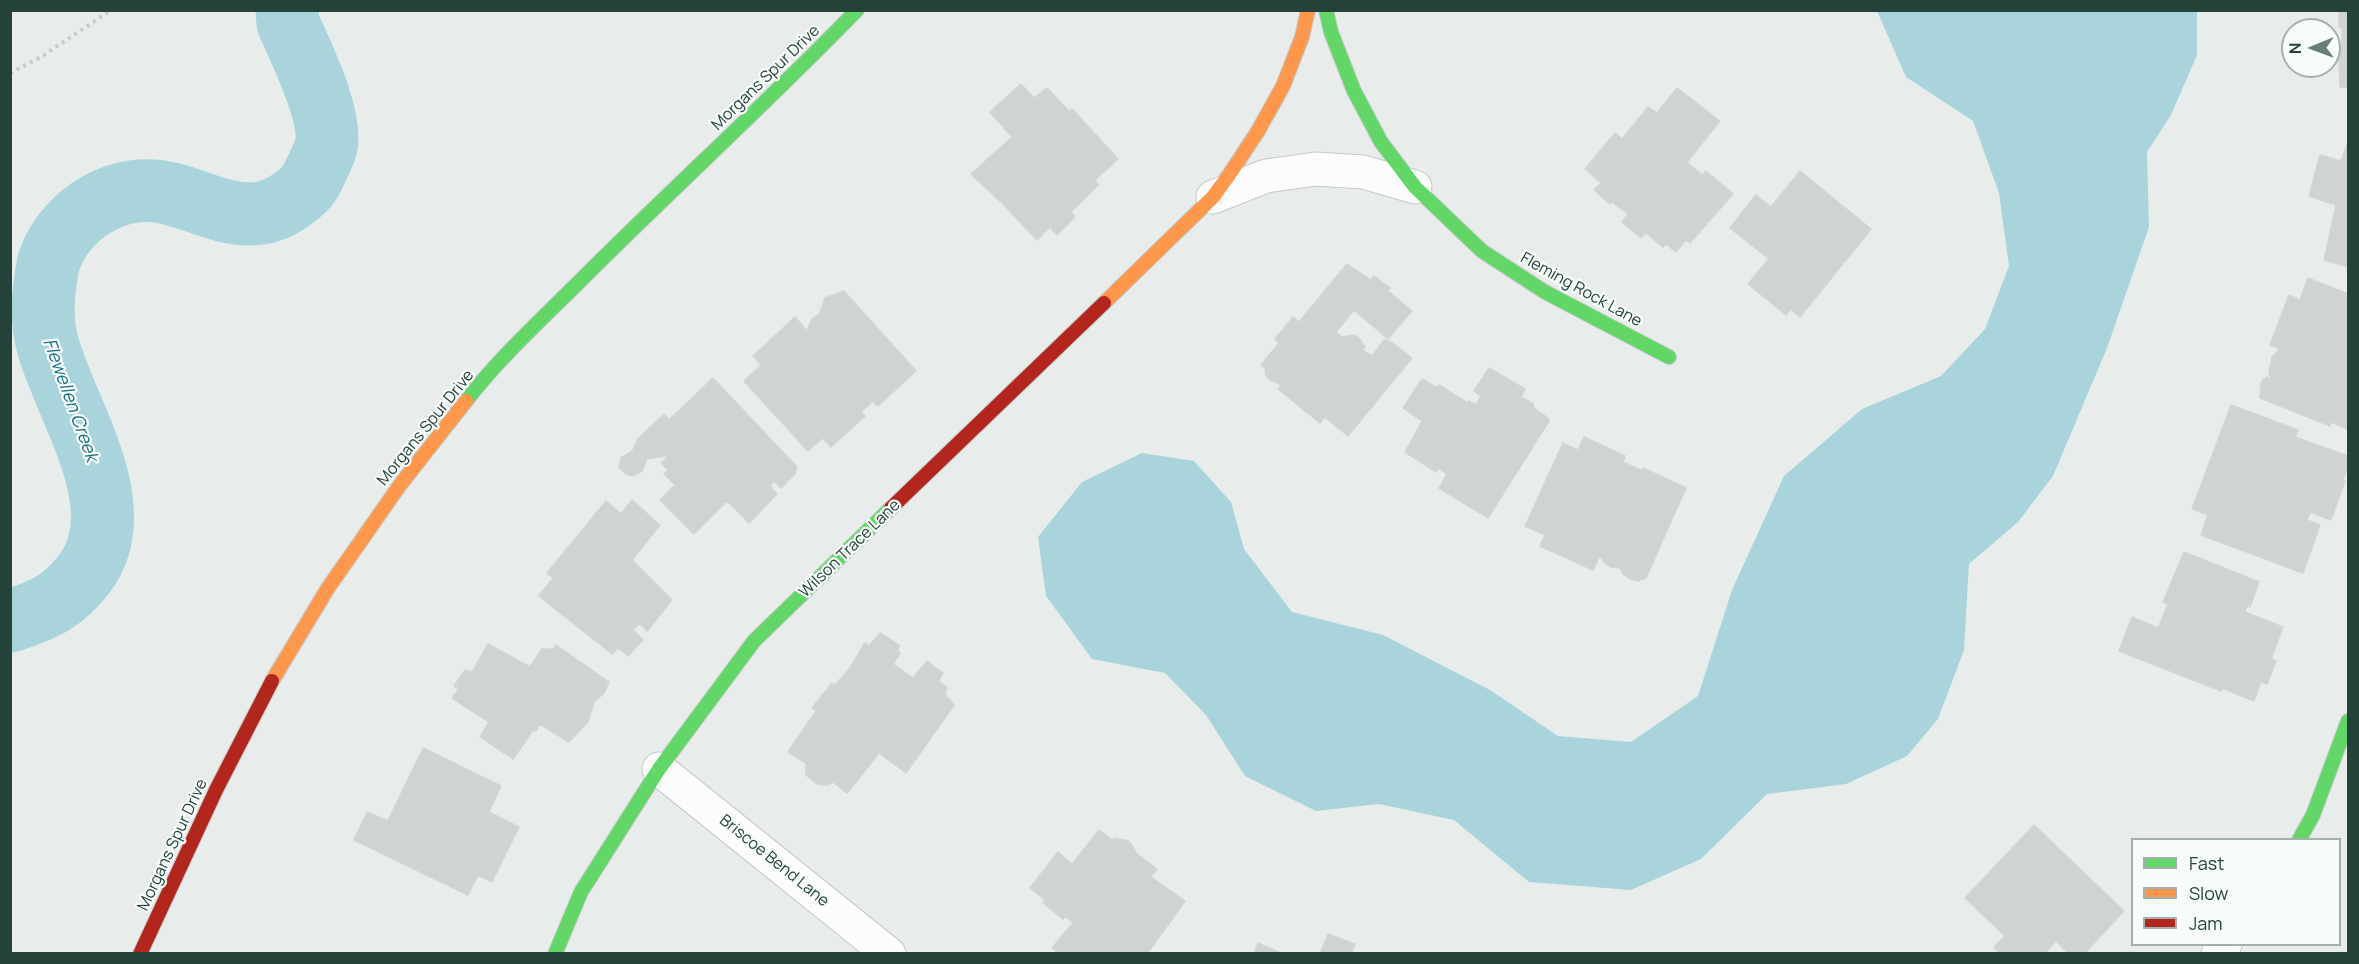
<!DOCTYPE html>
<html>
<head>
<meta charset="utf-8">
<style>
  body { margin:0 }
  #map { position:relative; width:2359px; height:964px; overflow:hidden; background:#e8edeb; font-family:Manrope,sans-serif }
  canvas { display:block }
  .frame { position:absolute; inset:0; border:12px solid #24423a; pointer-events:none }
  .legend { position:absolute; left:2131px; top:838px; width:210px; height:108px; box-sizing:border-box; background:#f7fbf9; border:2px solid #a3b1ad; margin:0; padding:8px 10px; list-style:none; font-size:18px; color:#24423a }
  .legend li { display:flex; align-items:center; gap:12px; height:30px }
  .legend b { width:30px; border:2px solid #a3b1ad }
  .north { position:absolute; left:2281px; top:18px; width:60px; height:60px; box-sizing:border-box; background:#f7fbf9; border:2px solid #a3b1ad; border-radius:50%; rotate:269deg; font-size:16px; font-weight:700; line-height:24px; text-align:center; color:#24423a }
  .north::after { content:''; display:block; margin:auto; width:21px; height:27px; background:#697e78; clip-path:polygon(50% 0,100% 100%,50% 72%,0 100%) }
</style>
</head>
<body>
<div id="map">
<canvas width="2359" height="964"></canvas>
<div class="frame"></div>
<ul class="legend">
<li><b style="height:8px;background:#63d668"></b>Fast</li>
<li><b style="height:8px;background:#ff974d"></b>Slow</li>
<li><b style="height:8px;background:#b3261e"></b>Jam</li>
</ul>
<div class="north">N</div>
</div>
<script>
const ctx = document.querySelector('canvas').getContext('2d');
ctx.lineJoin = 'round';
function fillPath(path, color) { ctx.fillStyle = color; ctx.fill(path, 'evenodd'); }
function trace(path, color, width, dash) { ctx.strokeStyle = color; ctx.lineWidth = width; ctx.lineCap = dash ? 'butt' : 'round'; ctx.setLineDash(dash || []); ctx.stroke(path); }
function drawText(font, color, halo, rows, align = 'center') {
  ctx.font = font + ' Manrope,sans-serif'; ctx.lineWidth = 4.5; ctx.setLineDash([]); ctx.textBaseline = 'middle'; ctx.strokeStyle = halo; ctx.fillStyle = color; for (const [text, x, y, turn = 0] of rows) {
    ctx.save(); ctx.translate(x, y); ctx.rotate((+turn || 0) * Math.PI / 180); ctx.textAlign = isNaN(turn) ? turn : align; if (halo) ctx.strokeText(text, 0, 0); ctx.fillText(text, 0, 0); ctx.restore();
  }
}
const water = new Path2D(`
  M1877,11H2197V55L2171,115L2147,152L2149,227L2107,348L2053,476L2018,522L1969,564L1964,650L1938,719L1907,756L1846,784L1767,794L1701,859L1631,890L1529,882L1454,820L1379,804L1316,811L1245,776L1206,715L1165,673L1092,659L1046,596L1038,537L1082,482L1142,453L1194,461L1231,502L1244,549L1292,612L1383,635L1490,690L1558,736L1631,742L1698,696L1732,590L1784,476L1862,409L1941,376L1985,329L2009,266L1999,193L1973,121L1906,77Z`);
const river = new Path2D(`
  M10,621C44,610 63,602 85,573C134,507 67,413 48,346C42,325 42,305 45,284C46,277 47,268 49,261C67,212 120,180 172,194C199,201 222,214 250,214C269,214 286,205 299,194C309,186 312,179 317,168C320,162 324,154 326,147C333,116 301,53 288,23L287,10`);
const building = new Path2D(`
  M2339,10H2348V87H2340L2338,43L2342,44V27H2339Z
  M1021,84L1034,98L1047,88L1069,111L1072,109L1118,159L1095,180L1098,185L1071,212L1075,217L1057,235L1050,227L1037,240L1003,204L971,174L1012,137L990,112Z
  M1677,88L1720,121L1687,162L1702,175L1706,171L1733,194L1690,243L1686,240L1676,252L1666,244L1663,247L1646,233L1641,238L1622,222L1628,214L1612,202L1610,204L1594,190L1601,183L1585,169L1615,133L1622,139L1648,107L1657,113Z
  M2347,145L2348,146V267L2324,260L2336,205L2309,196L2320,155L2341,161Z
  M1800,171L1871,229L1800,317L1791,309L1786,315L1748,284L1769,259L1730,228L1756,195L1771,207Z
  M1347,264L1371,280L1374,276L1390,288L1388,291L1412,311L1388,339L1354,310L1336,332L1342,337L1354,335L1359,338L1365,347L1362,350L1372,356L1384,340L1391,342L1412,358L1348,436L1325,417L1320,423L1278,389L1282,385L1270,380L1266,376L1265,368L1261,365L1279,343L1275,339L1293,317L1299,322Z
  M2308,278L2348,294V429L2331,422L2330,426L2260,398L2261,383L2266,377L2271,379L2269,371L2272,357L2280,349L2270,345L2289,295L2300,300Z
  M844,291L916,371L878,406L873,401L861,412L865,416L831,447L823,438L808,451L744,381L761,365L753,356L795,317L807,331L812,319L820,313L825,298Z
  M1489,368L1525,389L1521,397L1533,404L1534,408L1548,418L1549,421L1488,518L1439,488L1447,474L1438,468L1436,472L1405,452L1422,421L1403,408L1422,379L1436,387L1439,385L1468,403L1469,401L1476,405L1481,396L1474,391Z
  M713,378L797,467L795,474L781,488L774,481L770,486L777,494L749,523L727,501L694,534L660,500L675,485L664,474L668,470L661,463L670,455L647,459L642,471L633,476L626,474L619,467L621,458L633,450L638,439L664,414L669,420Z
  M2231,405L2298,430L2295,437L2348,456V466L2343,480L2345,481L2331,520L2310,512L2307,520L2320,525L2303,573L2201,535L2208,515L2192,509Z
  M1584,437L1625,456L1623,462L1642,471L1643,468L1686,488L1646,578L1638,581L1630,579L1624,575L1620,568L1611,567L1604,562L1600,555L1593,570L1540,546L1545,535L1525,526L1563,443L1578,450Z
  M632,500L660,525L632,560L672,600L647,631L640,623L633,630L643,640L628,656L618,648L612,654L539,596L553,578L547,573L606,501L621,514Z
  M2184,552L2259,582L2250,607L2247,606L2245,612L2283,627L2271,659L2276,661L2267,684L2261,682L2254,701L2222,688L2221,691L2119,651L2132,617L2158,628L2168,604L2163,602Z
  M880,633L900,646L897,650L900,653L893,664L913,678L927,661L943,673L939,681L947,688L945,694L954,705L906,773L879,753L847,793L833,782L827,785L817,784L806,775V763L788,752L816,711L812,708L832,683L835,685L850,668L865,643L869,646Z
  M488,644L530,667L542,649H554L556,645L609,682L604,693L594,702L588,722L569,742L540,724L536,731L533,730L513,759L480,737L489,722L452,698L459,689L454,686L465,670L472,672Z
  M423,748L501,786L489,812L519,827L492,882L478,875L468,895L354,840L367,812L388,821Z
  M2034,825L2124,911L2084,954H2069L2056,941L2044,954H2000L1994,947L2005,936L1965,898Z
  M1099,830L1112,840L1114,838L1129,841L1137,854L1157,869L1151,877L1185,901L1147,954H1059L1052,948L1073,923L1066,917L1063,919L1043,903L1045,900L1030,888L1058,852L1072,864Z
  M1328,934L1355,944L1351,954H1320Z
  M1258,943L1283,954H1254Z`);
const path = new Path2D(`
  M10,73L41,57L111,10`);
const street = new Path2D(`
  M1213,197L1266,176L1316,169L1363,172L1415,187
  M659,769L889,954
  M2218,954L2225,944`);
const fast = new Path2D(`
  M1326,10L1331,32L1354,91L1381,142L1415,187L1482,251L1545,292L1669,357
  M466,401C499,358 544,317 583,278C673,188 768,102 857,10
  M2299,840L2313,815L2348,721
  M555,954L581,892L659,769L754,641L891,508`);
const slow = new Path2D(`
  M1104,303L1213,197L1229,175L1258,131L1283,86L1302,37L1308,10
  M272,681L328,588L400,485L466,401`);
const jam = new Path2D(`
  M891,508L1104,303
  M140,954L216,790L272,681`);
const streetNames = [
  ["Morgans Spur Drive",766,78,-44],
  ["Fleming Rock Lane",1581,290,29],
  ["Morgans Spur Drive",426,428,-51],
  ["Wilson Trace Lane",850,549,-44],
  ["Morgans Spur Drive",173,845,-65],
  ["Briscoe Bend Lane",774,861,39]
];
const waterNames = [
  ["Flewellen Creek",70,400,70]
];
fillPath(water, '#a9d4db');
trace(river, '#a9d4db', 63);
fillPath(building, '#cfd4d2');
trace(building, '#d1d6d4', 1.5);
trace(street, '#c5cac8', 35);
trace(fast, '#c3cbc8', 16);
trace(slow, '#c3cbc8', 16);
trace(jam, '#c3cbc8', 16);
trace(path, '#c3ccca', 4, [3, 4.5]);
trace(street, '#fcfcfc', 33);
trace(fast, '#63d668', 14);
trace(slow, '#ff974d', 14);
trace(jam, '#b3261e', 14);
drawText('16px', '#24423a', '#f7fbf9', streetNames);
drawText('italic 18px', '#1c6f80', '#f7fbf9', waterNames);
</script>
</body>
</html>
